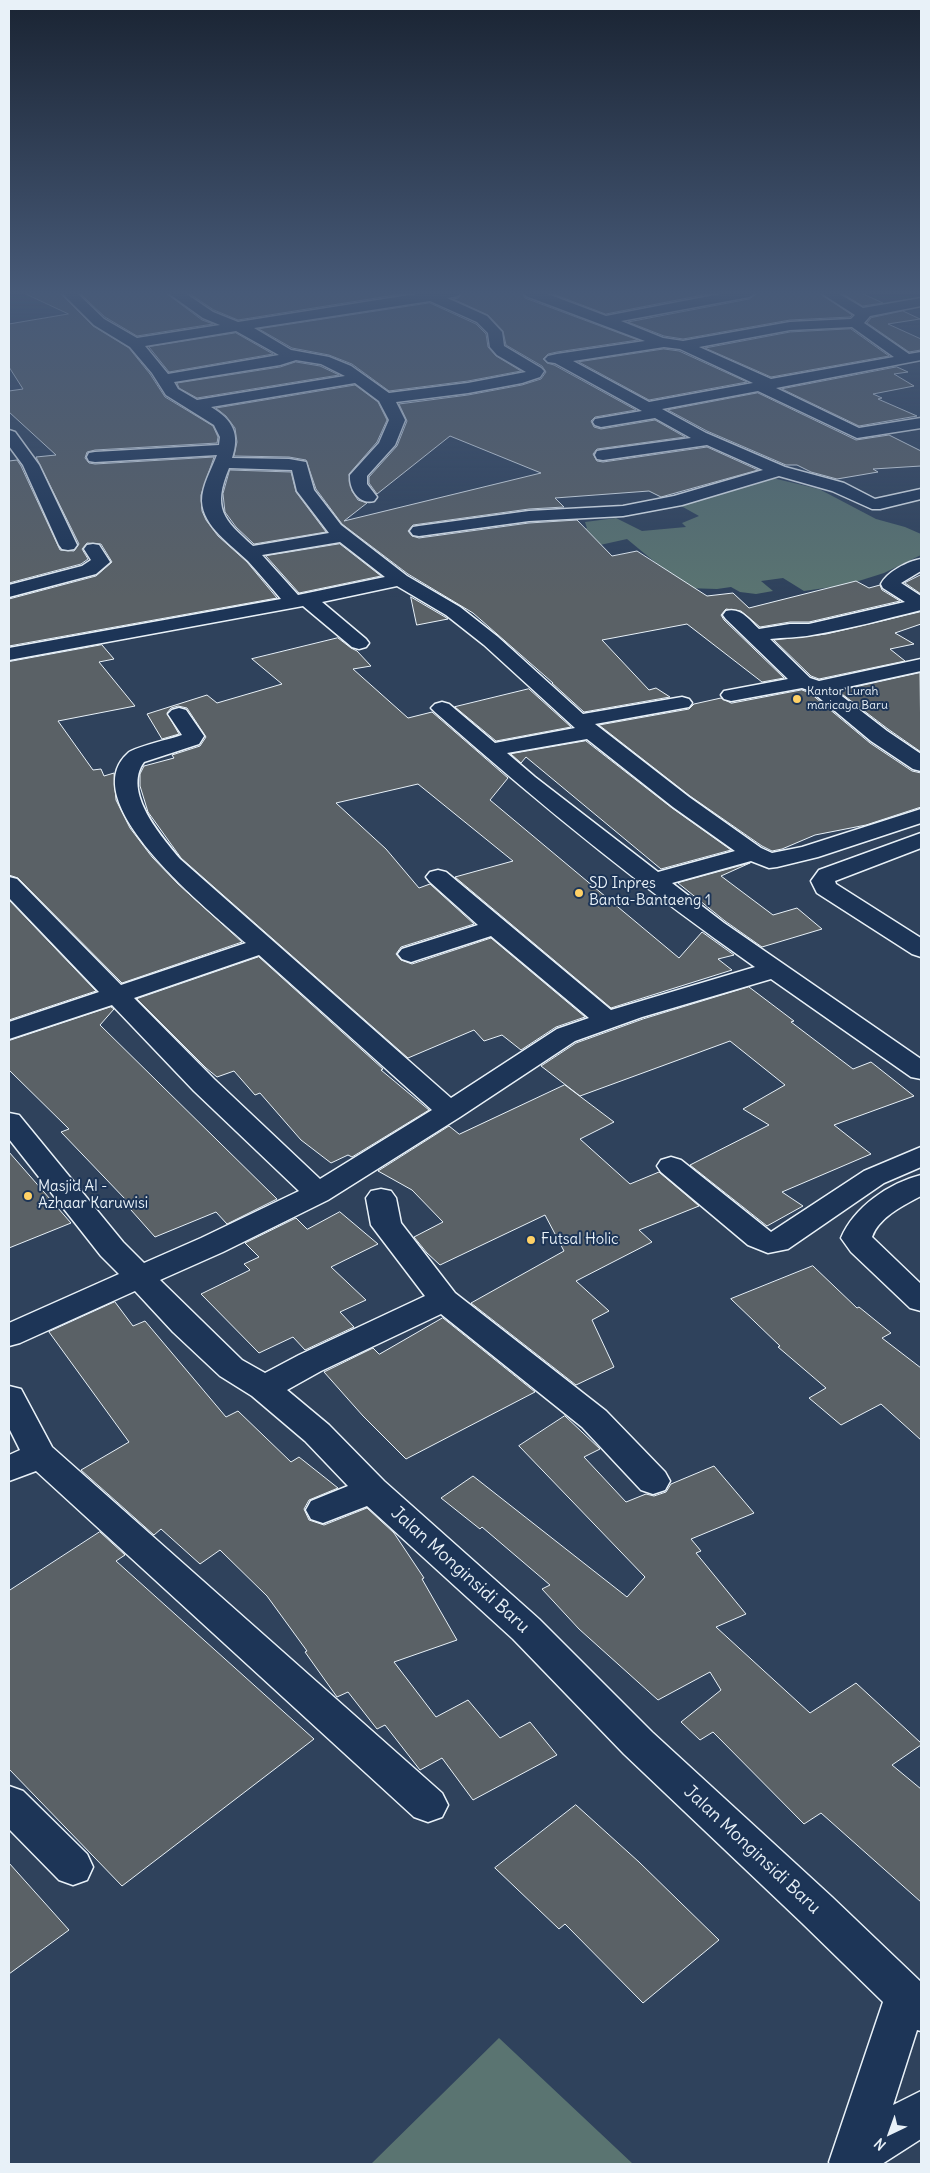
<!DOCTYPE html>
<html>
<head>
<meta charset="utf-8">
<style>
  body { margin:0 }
  #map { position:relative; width:930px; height:2173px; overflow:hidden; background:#2f425c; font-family:Delius,sans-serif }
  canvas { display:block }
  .frame { position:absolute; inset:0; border:10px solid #e8f1f8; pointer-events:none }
  .north { position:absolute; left:865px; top:2108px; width:50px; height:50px; -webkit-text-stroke:4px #1d3557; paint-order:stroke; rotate:222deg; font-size:14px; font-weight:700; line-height:20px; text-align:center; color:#e8f1f8 }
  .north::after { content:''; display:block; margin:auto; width:18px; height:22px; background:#e8f1f8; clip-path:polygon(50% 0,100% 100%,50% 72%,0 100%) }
</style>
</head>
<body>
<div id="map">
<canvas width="930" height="2173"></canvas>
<div class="frame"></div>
<div class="north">N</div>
</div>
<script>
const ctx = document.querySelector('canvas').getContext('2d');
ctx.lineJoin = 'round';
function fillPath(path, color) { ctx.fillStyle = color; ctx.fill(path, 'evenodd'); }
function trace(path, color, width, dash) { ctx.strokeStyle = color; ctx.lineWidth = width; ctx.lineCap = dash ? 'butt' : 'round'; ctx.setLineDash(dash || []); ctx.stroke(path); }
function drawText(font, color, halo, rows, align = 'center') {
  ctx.font = font + ' Delius,sans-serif'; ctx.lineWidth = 4; ctx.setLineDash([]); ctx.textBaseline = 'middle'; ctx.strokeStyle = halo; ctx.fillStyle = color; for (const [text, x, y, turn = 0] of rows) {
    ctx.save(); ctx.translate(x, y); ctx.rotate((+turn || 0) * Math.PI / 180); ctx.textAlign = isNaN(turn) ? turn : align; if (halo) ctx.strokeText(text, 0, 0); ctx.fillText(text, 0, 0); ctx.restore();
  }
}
const green = new Path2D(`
  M764,476L819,489L876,519L905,527L921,534V555L884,573L846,585L804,591L783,578L761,581L773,591L756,594L740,592L731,587L717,589L686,588L627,539L600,545L581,530L587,528L585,522L616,518L642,531L686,527L682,523L699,516L674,502Z
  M499,2038L633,2164H371Z`);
const building = new Path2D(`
  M24,293H60L93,326L129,348L150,374L165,397L213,426L218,437L217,443L95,450L87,452L85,458L89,463L95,464L214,457L201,495L202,511L206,520L218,536L247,562L277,598L9,646V599L96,576L112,562L101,544L87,543L82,549L88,559L81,564L9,583V461L17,460L21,466L60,550L74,551L79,544L36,457L56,455L9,412V391L23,389L9,367V324L68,314Z
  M80,293H166L202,320L213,324L137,336L105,317Z
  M189,293H408L238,320L214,310Z
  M462,293H522L525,298L638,340L557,352L548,354L543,359L547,363L554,365L636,410L595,417L591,421L594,427L601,429L655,420L685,437L597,449L593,454L597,461L603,462L707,447L758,470L661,497L649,491L555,498L564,507L529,509L413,525L408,531L412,536L419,538L529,523L577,520L612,556L637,551L707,596L733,593L749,608L856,581L869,588L880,585L882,590L900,601L809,622H790L760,627L741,611L726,609L721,615L724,620L784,678L762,682L687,624L602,640L649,690L656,688L670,697L584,712L552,683H553L473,613L408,574L342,524L316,489L306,460L289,457L234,456L237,442L235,428L226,416L216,408L355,385L378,402L387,420L377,442L349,474L352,491L358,500L367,503L344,521L541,473L450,436L377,494L369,483V477L397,446L407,421L399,404L468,395L522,385L541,379L546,372L542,366L506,345L503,331L488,315L453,299L458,298Z
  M551,293H713L606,314Z
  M758,293H819L852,315L850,317L790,320L683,339L664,336L628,322L749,299Z
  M842,293H861L883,303L863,306Z
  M430,303L476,324L486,334L488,347L496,356L521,371L468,381L389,391L352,364L329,355L292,348L259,329Z
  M903,311L920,319L888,324L921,339V350L909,352L867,323L871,318Z
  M851,329L889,356L771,377L705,348L790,332Z
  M236,333L273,354L169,372L149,347Z
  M664,349L679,351L747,382L649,400L579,362Z
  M296,362L320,366L339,375L197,398L179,388L177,383L280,367Z
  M897,367L908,372L894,374L914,386L873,394L882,398L878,399L917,416L859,426L782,389Z
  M758,393L856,440L889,435L921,451V466L873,469L878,472L837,479L811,472L797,465H786L707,431L668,410Z
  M230,470L291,472L296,492L326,532L254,544L236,527L225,512L223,494Z
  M340,544L381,576L299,593L266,556Z
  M921,575V594L905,583Z
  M411,597L445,617L448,619L417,625Z
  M921,612V624L895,633L914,644L890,649L905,661L819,679L811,676L774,640L826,634Z
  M338,638L351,648L357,651L371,666L353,669L408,718L432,712L508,778L490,800L679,958L702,932L734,955L718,959L732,970L611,1008L455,877L513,861L418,784L336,803L386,849L419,888L430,884L474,924L401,947L396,954L401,960L412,964L491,938L585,1017L556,1027L521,1050L502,1035L484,1041L474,1030L408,1058L181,858L148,812L140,786V774L144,766L174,758L172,755L200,746L206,737L187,708L178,706L171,708L167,713L179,734L162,739L147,714L207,695L217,703L282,684L252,659Z
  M102,645L114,659L99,662L135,706L58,721L93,770L101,769L104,776L114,773L116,800L130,828L152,857L178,884L242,942L122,983L18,878L9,875V662Z
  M920,673L921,752L888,729L838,691Z
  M529,689L571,727L496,741L455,707Z
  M802,690L810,693L870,743L912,771L921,773V807L866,825L815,835L782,849L772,851L762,846L690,796L599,725L689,709L694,704L721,698L731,703Z
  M586,741L672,808L731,850L661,869L526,757L521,763L511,754Z
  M750,863L721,876L773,915L797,908L822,929L762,947L725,921L678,883Z
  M9,900L96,991L9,1020Z
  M259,957L383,1069L381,1070L429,1110L352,1157L348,1155L331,1163L301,1140L260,1093L255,1095L234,1071L217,1077L206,1068L137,999Z
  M749,987L794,1021L791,1022L853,1069L871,1062L914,1096L834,1125L871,1154L782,1192L803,1206L767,1226L690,1165L769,1125L743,1109L785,1085L730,1041L580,1096L541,1066L576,1043L643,1019Z
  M111,1007L114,1009L100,1025L277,1199L227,1224L216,1212L155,1237L123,1201L126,1200L61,1132L69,1129L9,1070V1041Z
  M565,1085L614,1122L580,1139L630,1184L659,1172L699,1206L639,1230L652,1242L576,1281L609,1311L592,1320L614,1367L576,1385L471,1303L564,1251L545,1215L440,1265L427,1253L414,1237L443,1222L412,1190L378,1171L449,1126L459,1134Z
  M9,1152L71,1223L9,1248Z
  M340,1212L378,1244L331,1267L366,1300L340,1312L354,1327L305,1350L293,1337L259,1353L201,1294L250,1270L244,1264L259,1257L245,1243L296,1218L307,1229Z
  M813,1266L857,1308L859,1307L891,1333L882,1338L921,1368V1440L881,1404L841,1425L809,1398L826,1388L778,1347L780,1346L731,1299Z
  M115,1302L133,1326L145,1321L226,1417L238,1411L291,1462L299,1457L338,1488L309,1500L304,1509L309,1520L324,1525L367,1508L394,1533L424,1578L422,1579L457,1640L394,1662L436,1717L468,1700L500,1738L530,1722L557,1755L473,1800L442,1758L420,1770L385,1725L377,1729L348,1692L337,1697L305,1652L307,1651L267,1596L220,1550L200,1564L161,1529L154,1535L81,1470L129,1442L49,1332Z
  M443,1318L535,1392L406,1459L363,1416L324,1372L373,1348L379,1354Z
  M565,1416L600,1449L584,1457L626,1502L646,1494L654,1496L666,1492L671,1484L714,1466L754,1513L691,1539L701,1551L696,1553L746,1614L716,1627L810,1713L856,1683L921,1743V1745L892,1765L921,1789V1902L821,1813L804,1824L713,1732L700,1740L681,1722L721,1690L710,1672L658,1700L579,1629L542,1589L550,1585L482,1527L480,1529L441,1498L473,1476L627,1597L645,1577L519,1446Z
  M100,1532L125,1555L116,1561L314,1739L122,1886L9,1769V1591Z
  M576,1805L639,1862L719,1940L643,2003L565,1924L559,1929L495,1868Z
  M9,1863L69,1930L9,1974Z`);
const minor = new Path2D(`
  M62,293H77L104,319L137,338L220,325L203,318L168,293H185L213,312L238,322L422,293H460L458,296L447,298L487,316L502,332L504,346L541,368L544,371L540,377L522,383L468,393L396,402L405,420L395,445L367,476V484L377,497L374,501C359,505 349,489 350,475L379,443L389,420L379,401L355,383L211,407C233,420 240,434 232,458L289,459L306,462L314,490L341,525L407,576L460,607L498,637L583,714L682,697L689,699L692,703L689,707L595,724L689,797L761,848L772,853L802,847L921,809V823L818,857L777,867L769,868L751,861L672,883L724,923L921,1059V1079L911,1077L771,979L642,1017L575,1041L460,1117L328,1200L223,1252L160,1280L242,1360L265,1373L299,1355L425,1296L371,1225L366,1198L371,1191L381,1189L391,1191L396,1198L401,1223L455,1293L606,1411L665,1472L670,1481L665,1490L653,1494L641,1490L582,1427L441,1314L321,1371L287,1390L329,1425L384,1481L539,1619L652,1732L832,1897L921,1982V2031L917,2030L893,2105L921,2091V2139L882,2164H830L829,2162L883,2002L802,1923L624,1754L513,1639L367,1506L323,1523L311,1519L306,1510L311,1501L348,1486L305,1441L252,1396L220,1376L173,1332L135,1291L20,1343L9,1346V1323L119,1274L101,1256L9,1139V1113L19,1115L123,1242L144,1263L201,1238L299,1191L194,1091L112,1005L9,1039V1022L99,992L9,898V877L17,879L121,985L246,943C213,913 72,803 128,753C134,747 171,739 182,735L168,714L172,710L179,708L186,710L204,736L199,744L144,762C122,792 161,836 180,859L451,1098L557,1029L589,1018L491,936L420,959L411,962L402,959L398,954L402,949L478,925L430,882L426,877L430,872L438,870L446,872L611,1010L755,967C643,889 537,802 435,712L431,708L435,704L442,702L449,704L495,743L575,728L484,645L446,615L397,586L322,602L366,639L369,643L366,647L359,649L352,647L303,606L9,660V648L281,599C270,586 259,573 248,561C232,545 203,527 202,501C202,485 212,469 217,455L95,462L89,461L87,457L89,453L95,452L219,445L220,437L214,425L166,395L152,373L130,347L94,325ZM430,301L477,322L488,333L490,347L497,355L526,372L468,383L389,393L351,366L329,357L291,350L254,328ZM236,331L279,355L168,374L145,346ZM296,360L321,364L345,376L197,400L178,389L174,382L280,365ZM229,468L292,470L297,491L329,533L253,546C223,519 212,509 229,468ZM340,542L385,577L298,595L262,555ZM587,739L673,807L735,851L658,872L535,777L507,753ZM259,955L432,1110L320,1179L214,1079L134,998Z
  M524,293H545L606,316L725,293H756L749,297L621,321L663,338L683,341L790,322L851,319L855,315L821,293H838L863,308L921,298V306L870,316L864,323L909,354L921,352V360L776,388L859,428L921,418V428L857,438L758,391L662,409L706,433L785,467L844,483L875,499L921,489V499L880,509H872L832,491L779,476L682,505L623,516L529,521L419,536L413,535L410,531L413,527L419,526L529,511L623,506L674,496L763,470L707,445L603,460L597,459L595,455L597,451L603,450L691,438L655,418L601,427L595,425L593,422L595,419L642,411L555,363L548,362L545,359L548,356L557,354L645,341L526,296ZM852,327L894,357L771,379L699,347L790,330ZM664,347L680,349L753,383L649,402L573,361Z
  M9,430L15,432L39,465L77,545L74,549L68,550L62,549L59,545L23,465L9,446Z
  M93,544L99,545L110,562L96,574L9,597V585L82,566L91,560L84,549L87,545Z
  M921,559V571L901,583L921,596V610C885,619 849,629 812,635C798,638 784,637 770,639L810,678L819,681L921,659V671L834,690L887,731L921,754V771L913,769L871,741L811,691L802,688L731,701L724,699L721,695L724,691L788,679L726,619L723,615L726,611C741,607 749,620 759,629L790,624H809L905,602L883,588L881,584C887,572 908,561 921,559Z
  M921,833V848L835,881L836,884L921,938V957L912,954L817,893L811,881L819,870Z
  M921,1147V1167L884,1183L788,1249L768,1253L748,1245L661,1172L657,1166L661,1160L671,1157L681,1160L771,1232L864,1171Z
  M921,1175V1196C904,1205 879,1217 872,1237L921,1284V1311L910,1308L851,1252L841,1238C854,1207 889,1183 921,1175Z
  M9,1386L21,1389L52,1447L442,1793L448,1805L442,1817L428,1822L414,1817L36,1471L9,1481V1455L20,1450L9,1428Z
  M9,1786L23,1791L87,1854L93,1867L87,1880L73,1885L59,1880L9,1829Z`);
const markers = [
  [797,699,5,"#ffd166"],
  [579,893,5,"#ffd166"],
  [28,1196,5,"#ffd166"],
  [531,1240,5,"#ffd166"]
];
const farPoinames = [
  ["Kantor Lurah",807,692],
  ["maricaya Baru",807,706]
];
const poiNames = [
  ["SD Inpres",589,884],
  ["Banta-Bantaeng 1",589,901],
  ["Masjid Al -",38,1187],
  ["Azhaar Karuwisi",38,1204],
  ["Futsal Holic",541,1240]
];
const nearStreetnames = [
  ["Jalan Monginsidi Baru",460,1570,42],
  ["Jalan Monginsidi Baru",752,1850,43]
];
fillPath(green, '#5a7471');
fillPath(building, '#5a6166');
trace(building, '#e8f1f8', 1);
trace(minor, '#e8f1f8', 3);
fillPath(minor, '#1d3557');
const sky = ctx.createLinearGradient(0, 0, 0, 598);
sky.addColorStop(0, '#1a2433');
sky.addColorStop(0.49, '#475a78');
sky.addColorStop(1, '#475a7800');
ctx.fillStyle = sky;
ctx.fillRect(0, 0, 930, 598);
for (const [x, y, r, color] of markers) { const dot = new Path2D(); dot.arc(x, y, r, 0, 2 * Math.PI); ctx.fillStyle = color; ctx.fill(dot); trace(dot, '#1d3557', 2); }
drawText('12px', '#e8f1f8', '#1d3557', farPoinames, 'left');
drawText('15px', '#e8f1f8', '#1d3557', poiNames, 'left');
drawText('18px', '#e8f1f8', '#1d3557', nearStreetnames);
</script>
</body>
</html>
